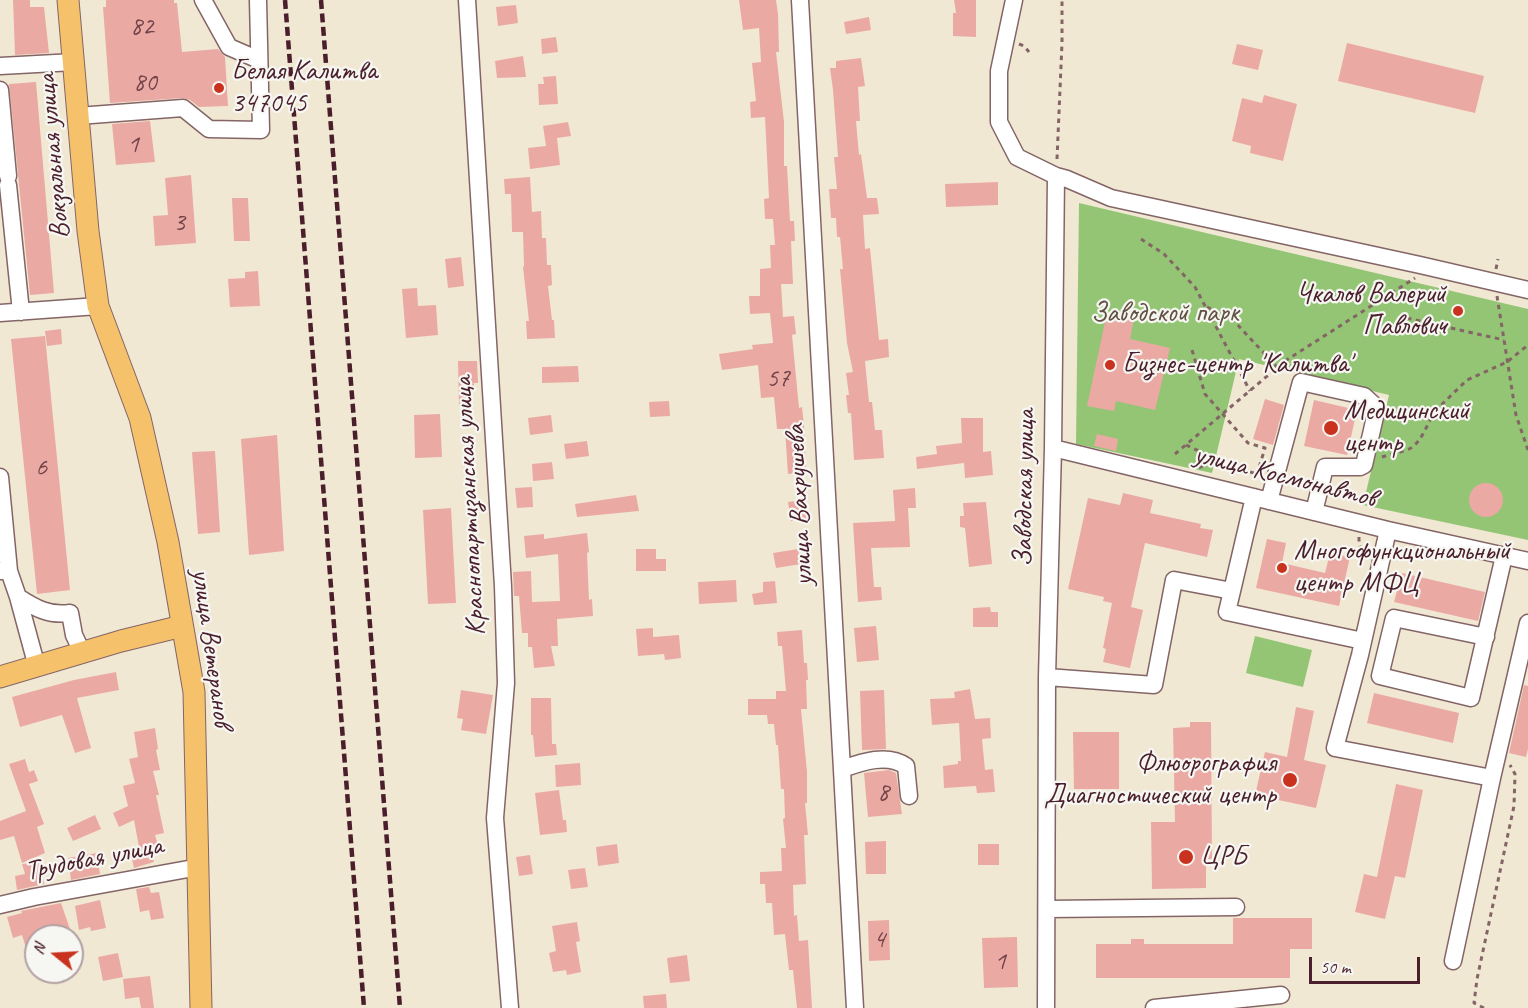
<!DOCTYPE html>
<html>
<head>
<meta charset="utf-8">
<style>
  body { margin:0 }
  #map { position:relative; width:1528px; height:1008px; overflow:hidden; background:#f1e8d4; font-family:Caveat,sans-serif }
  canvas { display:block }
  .north { position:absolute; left:24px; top:924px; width:60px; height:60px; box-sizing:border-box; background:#f6f6f2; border:2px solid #b1a0a2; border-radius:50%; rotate:288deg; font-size:16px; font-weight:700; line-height:24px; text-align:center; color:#4a1f2b }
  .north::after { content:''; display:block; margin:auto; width:21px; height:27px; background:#c8321e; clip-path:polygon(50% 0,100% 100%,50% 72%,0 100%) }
  .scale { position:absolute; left:1309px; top:957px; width:111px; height:27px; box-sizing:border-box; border:3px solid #4a1f2b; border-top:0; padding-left:8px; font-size:18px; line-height:21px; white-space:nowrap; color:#4a1f2b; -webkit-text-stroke:4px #f6f6f2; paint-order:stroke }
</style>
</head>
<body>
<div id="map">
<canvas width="1528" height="1008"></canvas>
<div class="north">N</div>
<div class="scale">50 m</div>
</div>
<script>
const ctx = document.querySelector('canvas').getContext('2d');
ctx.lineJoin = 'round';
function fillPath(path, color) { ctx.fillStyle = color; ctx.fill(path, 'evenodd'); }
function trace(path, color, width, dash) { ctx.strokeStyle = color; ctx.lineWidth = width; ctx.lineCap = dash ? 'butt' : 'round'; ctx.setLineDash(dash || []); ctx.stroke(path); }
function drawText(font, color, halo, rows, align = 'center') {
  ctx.font = font + ' Caveat,sans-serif'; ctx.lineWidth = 4.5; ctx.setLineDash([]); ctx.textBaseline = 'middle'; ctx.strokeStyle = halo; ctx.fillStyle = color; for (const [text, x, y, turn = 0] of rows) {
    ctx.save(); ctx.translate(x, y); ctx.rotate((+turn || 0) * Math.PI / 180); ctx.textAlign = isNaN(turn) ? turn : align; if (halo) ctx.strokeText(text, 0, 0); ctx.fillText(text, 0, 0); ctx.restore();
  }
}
const green = new Path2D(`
  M1079,203L1528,309V540L1363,505L1389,395L1239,359L1212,473L1076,444Z
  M1255,636L1312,650L1303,687L1246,673Z`);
const building = new Path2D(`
  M13,0H30V7H44L49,53L15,55Z
  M106,0H174V3H177L182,52L218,49L225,57L228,106L199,107L190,100L182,98L110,103L103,7H106Z
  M739,0H776L778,14L779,52H776L784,122V166H787L790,221H794L795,241H791L793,284H781L783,317L794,316L796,334L792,335L799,408L802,407L804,426L806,472L788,474L785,429H777L774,397L761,398L758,365L722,370L719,354L753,349L752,345L773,343L770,313L750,314L749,296H760V269L771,268L770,245H775L773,219H765L764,199L769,198L765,117L751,118L750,102L756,101L752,63L761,62L759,28L743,30Z
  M954,0H976V37L953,36V13H956Z
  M516,5L518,23L498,26L496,7Z
  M869,17L871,30L846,34L844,22Z
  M556,37L558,52L542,54L541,39Z
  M1347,43L1484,76L1475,113L1338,81Z
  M1237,44L1263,50L1258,70L1232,64Z
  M523,56L526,77L497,78L495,61Z
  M861,58L865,86L858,87L860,121H856L859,155L861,154L867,198H877L879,214L863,215L865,249L870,248L879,340L888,339L889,357L865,361L869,402H872L875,430H882L884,458L854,460L851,413H848L846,395H849L846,373L853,372L847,343L840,269H843L840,237H837L836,218H831L829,189H837L834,157H838L833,90L830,68H836V61Z
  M556,76L558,104L539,105L538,84H544L543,77Z
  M36,82L54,293L30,295L9,84Z
  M1264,95L1297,104L1283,161L1250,153L1251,146L1232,141L1242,98L1262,103Z
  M150,121L155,162L116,165L112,124Z
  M568,122L571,136L557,138L560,165L530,169L528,148L546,146L543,126Z
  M191,175L196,243L155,246L153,216L168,215L165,178Z
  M530,177L532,212L541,211L542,238H546L547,265H551L552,285L548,286L552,320H554L555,338L527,339L526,321H529L523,267L524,266L523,232H512L511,194H505L504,179Z
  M998,182V205L946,207L945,184Z
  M232,198H248L250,241H234Z
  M461,257L464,286L448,288L445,259Z
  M258,271L260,306L230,307L228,279L245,278V272Z
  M417,288L418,306L436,305L438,335L406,338L402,289Z
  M1107,313L1134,319L1130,339L1170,348L1155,410L1116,401L1114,411L1087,406Z
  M61,329L62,344L47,346L45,331Z
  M45,336L70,590L37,594L11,339Z
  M458,361H477L478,383H474V391L470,392V405L459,406Z
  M578,366L579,382L542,383V367Z
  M1265,399L1284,405L1273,445L1253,439Z
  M1314,400L1357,410L1347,455L1304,446Z
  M669,401L670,416L650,417L649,402Z
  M440,414L442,457L415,458L414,415Z
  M551,415L553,432L530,435L528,418Z
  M961,418H983V452L991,451L993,475L965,478L964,463L917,469L916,457L937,454L936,446L962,443Z
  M1097,434L1118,439L1116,451L1094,446Z
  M277,435L284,551L249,555L241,439Z
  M587,441L589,456L566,459L564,444Z
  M215,451L220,532L198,534L192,452Z
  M552,462L554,479L533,481L532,464Z
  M1469 500a17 17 0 1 1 34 0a17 17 0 1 1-34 0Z
  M532,487L533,507L517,508L515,488Z
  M915,488L916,508H908L910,547L871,548L874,587H881L882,600L858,602L853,523L895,521L893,490Z
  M1123,493L1153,500L1150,513L1201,524L1200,528L1213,530L1207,557L1145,543L1131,607L1143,610L1130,668L1103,662L1106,649L1103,648L1112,603L1103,601L1104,597L1068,589L1088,498L1120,505Z
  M636,495L639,511L577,517L575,504Z
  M804,500L807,519L791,521L788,502Z
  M986,502L992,564L969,567L965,528L960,527V516H964L963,503Z
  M451,508L456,603L428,604L423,510Z
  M587,533L589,552L587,553L589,600L592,599L593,616L557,619L558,646H551L555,666L534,668L532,647H528V633H522L519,596H514L513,572L531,571L532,602L560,601L558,554L526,558L524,536L544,534V539Z
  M1267,539L1286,543L1282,563L1325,573L1330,553L1350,557L1339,606L1256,588Z
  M636,549H656V559H666V571H636Z
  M798,549L801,564L776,568L773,553Z
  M1402,573L1485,592L1478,621L1394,602Z
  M736,580L737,602L699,604L698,582Z
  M775,581L777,603L754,605L752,594L763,592V582Z
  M990,607L991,612H998V627H973V608Z
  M876,626L879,660L857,662L854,628Z
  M653,628V637L679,635L681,658L665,660L664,654L638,656L636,629Z
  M802,630L804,663H807L808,680H806L807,709H801L807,772V803H805L808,835H804L806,884L793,885L794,916L797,915L799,941L808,940L812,1008H797L793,970H789L785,934L774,935L772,903H766L765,884H760V872L782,871L781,848H786L783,819L785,818L784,789H781L778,745H776L774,724H768L767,715H748V699H776V691H786L782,646H778L777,632Z
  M116,672L119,690L77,698L91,748L75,753L62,715L20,727L12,697L74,680Z
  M1524,685L1528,686V749L1526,757L1509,753Z
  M970,689L975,719L990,718L991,738L982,739L985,770L993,769L995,792L977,793L976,786L944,788L943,766L958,764V761H961L959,723L932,725L930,699L955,698L954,692Z
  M461,690L493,695L486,734L461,730L463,719L457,718Z
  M884,690L886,749L862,750L860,691Z
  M1374,693L1459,713L1453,743L1367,723Z
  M531,698H551L552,744H556L557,755L535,757L533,735H531Z
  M1296,707L1314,711L1304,760L1326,765L1316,808L1255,795L1265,752L1287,757Z
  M1190,722H1211L1212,859H1206V888L1152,889L1151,822H1175L1173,728L1190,727Z
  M155,728L158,749L156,750L160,770L153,771L159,795H156L164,833L155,835L160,852L152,854L154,862L134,868L130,850L139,847L134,820L119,827L113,813L128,806L123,786L135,783L129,759L138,757L134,732Z
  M1073,732H1119V789H1074Z
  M25,759L29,772L34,770L38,781L29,784L44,824L37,827L45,853L22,863L14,836L0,840V821L26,811L9,764Z
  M580,763L581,785L556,787L555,765Z
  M889,770L896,773L902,814L868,817L864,773Z
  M1396,784L1423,790L1405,878L1395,876L1385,919L1355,912L1364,874L1377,877Z
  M559,790L563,820H566L567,832L540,835L535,793Z
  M95,815L101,829L73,841L67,828Z
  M886,841V874H866L865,842Z
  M617,844L619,863L598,866L596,847Z
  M978,844H999V865H978Z
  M97,853L100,874L71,880L68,858Z
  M530,855L533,874L519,876L516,857Z
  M40,862L44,884L17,890L15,876L25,874L22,864Z
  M585,868L588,887L571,889L568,870Z
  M149,887L151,893L159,892L164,918L151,920L149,910L140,912L136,889Z
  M100,900L106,928L91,931L90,927L79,930L75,906Z
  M61,903L71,932L57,936H36V944L26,948L22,935L13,938L7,917L22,913L21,911Z
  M1233,918H1312V949H1290V978H1096V944H1131V939H1144V944H1233Z
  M889,920L890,960L869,961L868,921Z
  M577,922L580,941L576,942L581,972L567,975L566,970L553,972L549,953L556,951L552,926Z
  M1017,937L1018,987L984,988L982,938Z
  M118,953L123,977L103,981L98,957Z
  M687,955L690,981L670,983L667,958Z
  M150,976L154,1008H141L139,997L125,999L123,979Z
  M666,994L667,1008H644L643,996Z`);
const path = new Path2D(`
  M1019,44L1024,46L1029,52
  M1057,159L1062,43V0
  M1141,239L1164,254L1195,287L1250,391
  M1496,269L1498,259
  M1497,296L1516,415L1528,450
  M1207,307L1233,320L1277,367
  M1407,318L1504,340
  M1192,350L1205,394L1248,443L1265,448L1257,474
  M1391,416L1419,417L1436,410L1467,380L1507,362L1528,345
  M1186,445L1201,452L1209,462
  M1175,454L1285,361L1415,278
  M1382,457C1391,454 1403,452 1411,448C1423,440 1427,423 1435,412
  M1199,468L1209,462L1258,474
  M1359,537V544L1365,559
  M1484,1008L1474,1003L1477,979L1514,806L1515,774L1510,765`);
const minor = new Path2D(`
  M203,0L229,47L259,60
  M467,0L503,586L506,683L495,818L510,1008
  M800,0L855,1008
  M1014,0L999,71V122L1017,157L1056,176L1067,179L1111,198L1420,265L1528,290
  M0,66L74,62
  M0,90L8,176
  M78,116L183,108L209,129L261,130L258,0
  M8,185L21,312
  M0,313L98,306
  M1053,448L1388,530L1528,561
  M0,477L9,571H0
  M1269,501L1301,382L1364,396L1377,408L1364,465L1360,467H1325L1314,512
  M1388,530L1360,655L1335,748L1492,778L1453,961
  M9,571L18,597C35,608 49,616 70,613L74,635L82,652
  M1232,591L1227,612L1363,641
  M18,597L37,667
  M1486,637L1394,618L1380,676L1471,698L1504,556
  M1047,677L1154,685L1174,580L1232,591L1254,497
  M842,769C862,762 887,753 906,766L909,796
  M1492,778L1528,623
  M0,905L34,897L199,867
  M1047,909L1236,907
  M1046,1008L1047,677L1053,448L1056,176
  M1154,1008L1281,995`);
const major = new Path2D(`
  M68,0L88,231L98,306L140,418L168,542L194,692L201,1008
  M0,677L121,641L182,626`);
const rail = new Path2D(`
  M285,0L364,1008
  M321,0L400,1008`);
const markers = [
  [219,88,6,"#c8321e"],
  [1458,311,6,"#c8321e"],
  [1110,365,6,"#c8321e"],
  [1331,428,8,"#c8321e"],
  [1282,568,6,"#c8321e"],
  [1290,780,8,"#c8321e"],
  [1186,857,8,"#c8321e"]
];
const numberNames = [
  ["82",142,27],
  ["80",145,83],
  ["1",133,145],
  ["3",179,223],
  ["57",778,379],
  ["6",41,468],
  ["8",883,793],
  ["4",879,940],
  ["1",1000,962]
];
const poiNames = [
  ["Белая Калитва",231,72],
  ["347045",231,104],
  ["Чкалов Валерий",1446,295,"right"],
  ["Павлович",1446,327,"right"],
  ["Бизнес-центр 'Калитва'",1122,365],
  ["Медицинский",1344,412],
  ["центр",1344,444],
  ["Многофункциональный",1294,552],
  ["центр МФЦ",1294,584],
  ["Флюорография",1276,764,"right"],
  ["Диагностический центр",1276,796,"right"],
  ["ЦРБ",1200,857]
];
const streetNames = [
  ["Вокзальная улица",54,156,-95],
  ["улица Космонавтов",1285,477,14],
  ["Заводская улица",1025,488,-89],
  ["улица Вахрушева",800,505,-93],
  ["Краснопартизанская улица",470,506,-93],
  ["улица Ветеранов",211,648,82],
  ["Трудовая улица",94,859,-11]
];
const parkNames = [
  ["Заводской парк",1165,314]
];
fillPath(green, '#94c575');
fillPath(building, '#eaaaa3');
trace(minor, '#846566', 19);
trace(major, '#846566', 23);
trace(path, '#846566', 3, [4.5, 4.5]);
trace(minor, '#fff', 16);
trace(major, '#f5c16b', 21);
trace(rail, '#4a1f2b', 4.5, [9, 4.5]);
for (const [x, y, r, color] of markers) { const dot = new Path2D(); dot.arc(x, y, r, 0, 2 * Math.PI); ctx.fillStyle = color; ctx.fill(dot); trace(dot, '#f6f6f2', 2); }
drawText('26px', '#724249', null, numberNames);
drawText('28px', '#4a1f2b', '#f6f6f2', poiNames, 'left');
drawText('28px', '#4a1f2b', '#f6f6f2', streetNames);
drawText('28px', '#605141', '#f6f6f2', parkNames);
</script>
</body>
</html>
